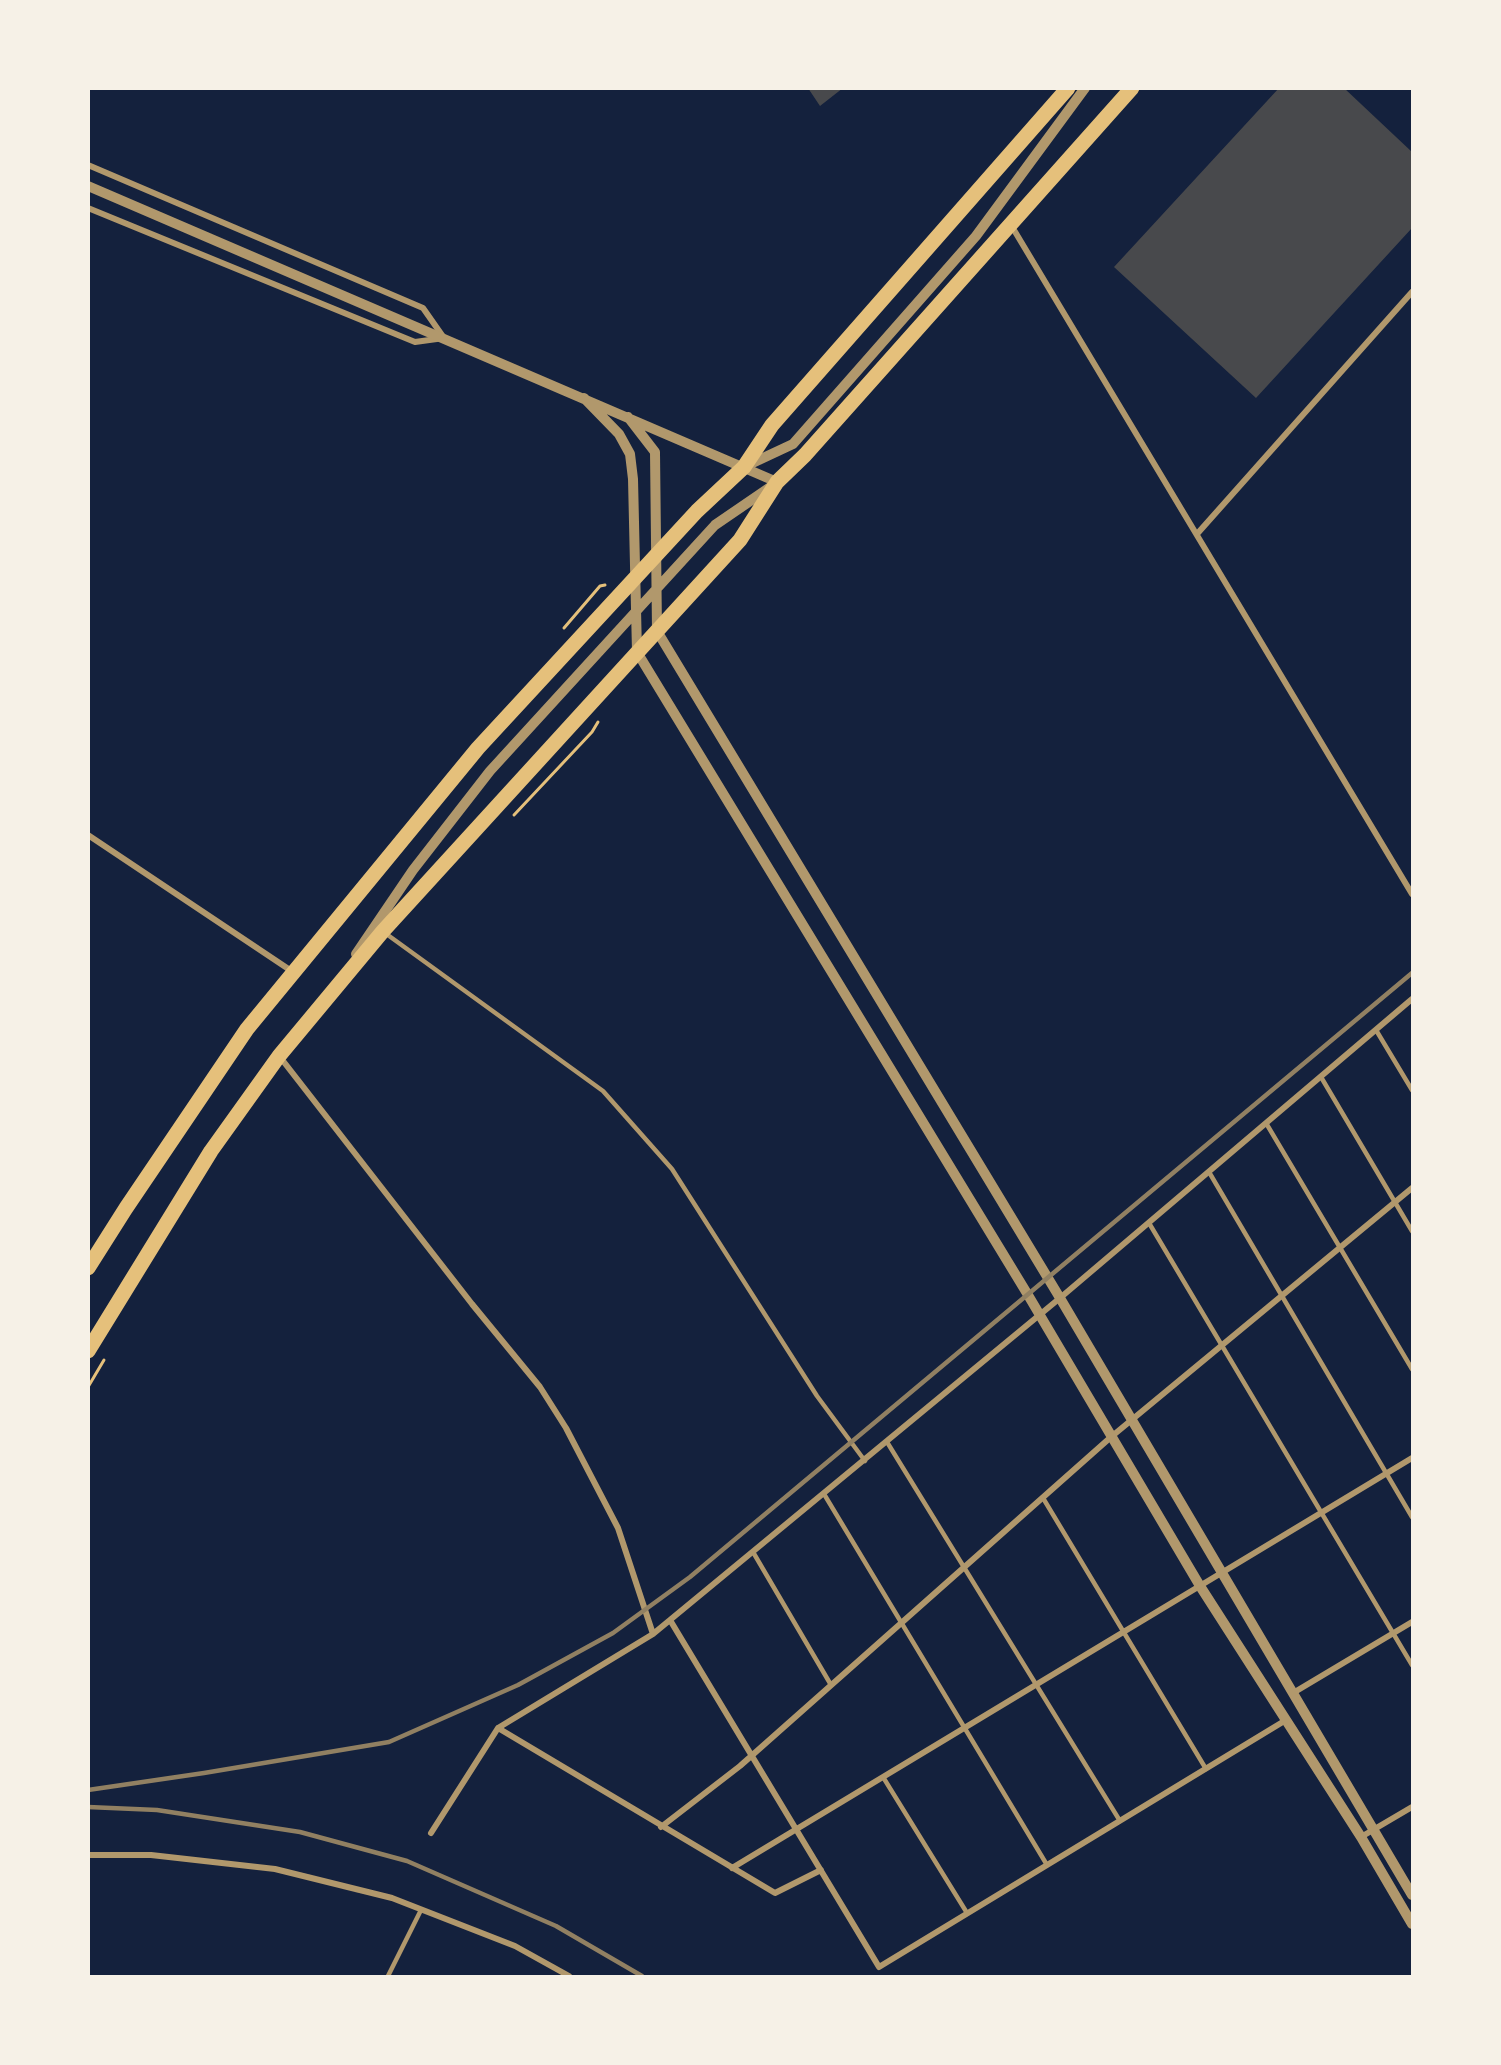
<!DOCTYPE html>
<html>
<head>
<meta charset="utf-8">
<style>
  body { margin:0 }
  #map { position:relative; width:1501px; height:2065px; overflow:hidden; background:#14213d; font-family:"Titillium Web",sans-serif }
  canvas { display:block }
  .frame { position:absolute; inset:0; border:90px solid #f6f1e7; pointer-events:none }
</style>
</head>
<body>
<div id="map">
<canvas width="1501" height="2065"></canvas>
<div class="frame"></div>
</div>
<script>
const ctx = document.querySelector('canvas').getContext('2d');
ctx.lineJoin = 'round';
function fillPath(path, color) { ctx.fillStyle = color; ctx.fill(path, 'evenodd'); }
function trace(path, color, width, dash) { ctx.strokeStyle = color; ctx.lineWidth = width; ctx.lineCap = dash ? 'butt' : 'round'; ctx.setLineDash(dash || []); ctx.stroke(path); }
const building = new Path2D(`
  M808,88H843L820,106Z
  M1279,88H1344L1412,152V228L1256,398L1114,267Z`);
const path = new Path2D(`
  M564,628L600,586L605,585
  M514,815L592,732L598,722
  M88,1387L104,1360`);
const service = new Path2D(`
  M385,933L603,1091L672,1169L817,1396L865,1461
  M1376,1030L1412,1090
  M1321,1077L1412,1231
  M1266,1123L1412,1369
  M1209,1172L1412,1517
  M1149,1223L1412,1665
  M887,1442L1120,1821
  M824,1494L1047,1865
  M1043,1498L1206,1769
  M753,1552L831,1685
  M883,1777L967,1913
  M388,1976L421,1910`);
const minor = new Path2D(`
  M88,165L423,308L444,338L415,342L88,208
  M1011,225L1412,894
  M1197,534L1412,292
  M88,835L293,972
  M280,1057L472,1304L540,1387L566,1428L618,1528L653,1634
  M670,1620L879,1967L1286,1720
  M1293,1693L1412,1622
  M498,1728L775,1893L821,1870
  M661,1827L740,1766L1111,1437L1412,1188
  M431,1833L498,1728L653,1634L1060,1298L1412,999
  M1361,1837L1412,1807
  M88,1855H151L275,1869L392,1898L515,1946L569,1976
  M732,1868L1412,1458`);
const tertiary = new Path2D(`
  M88,186L777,482
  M584,398L619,434L630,454L633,479L637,652L1028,1295L1200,1586L1361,1837L1412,1924
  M628,417L655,452L657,631L1060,1298L1412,1895
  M746,466L793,444L976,236L1085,88
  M356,954L413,870L490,771L715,525L772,486`);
const trunk = new Path2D(`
  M88,1268L126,1208L247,1029L478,748L697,511L744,467L772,425L1068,88
  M88,1351L211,1151L279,1056L383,931L740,540L777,482L805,455L1132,88`);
const rail = new Path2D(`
  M88,1790L204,1773L389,1742L518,1685L613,1633L690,1577L1412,973
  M88,1807L157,1810L300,1832L407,1861L556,1926L642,1976`);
fillPath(building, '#48494c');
trace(path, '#e5c07b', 3);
trace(service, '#b1986c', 4.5);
trace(minor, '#b1986c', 6);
trace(tertiary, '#b1986c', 10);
trace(trunk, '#e5c07b', 15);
trace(rail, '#918062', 4.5);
</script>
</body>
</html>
